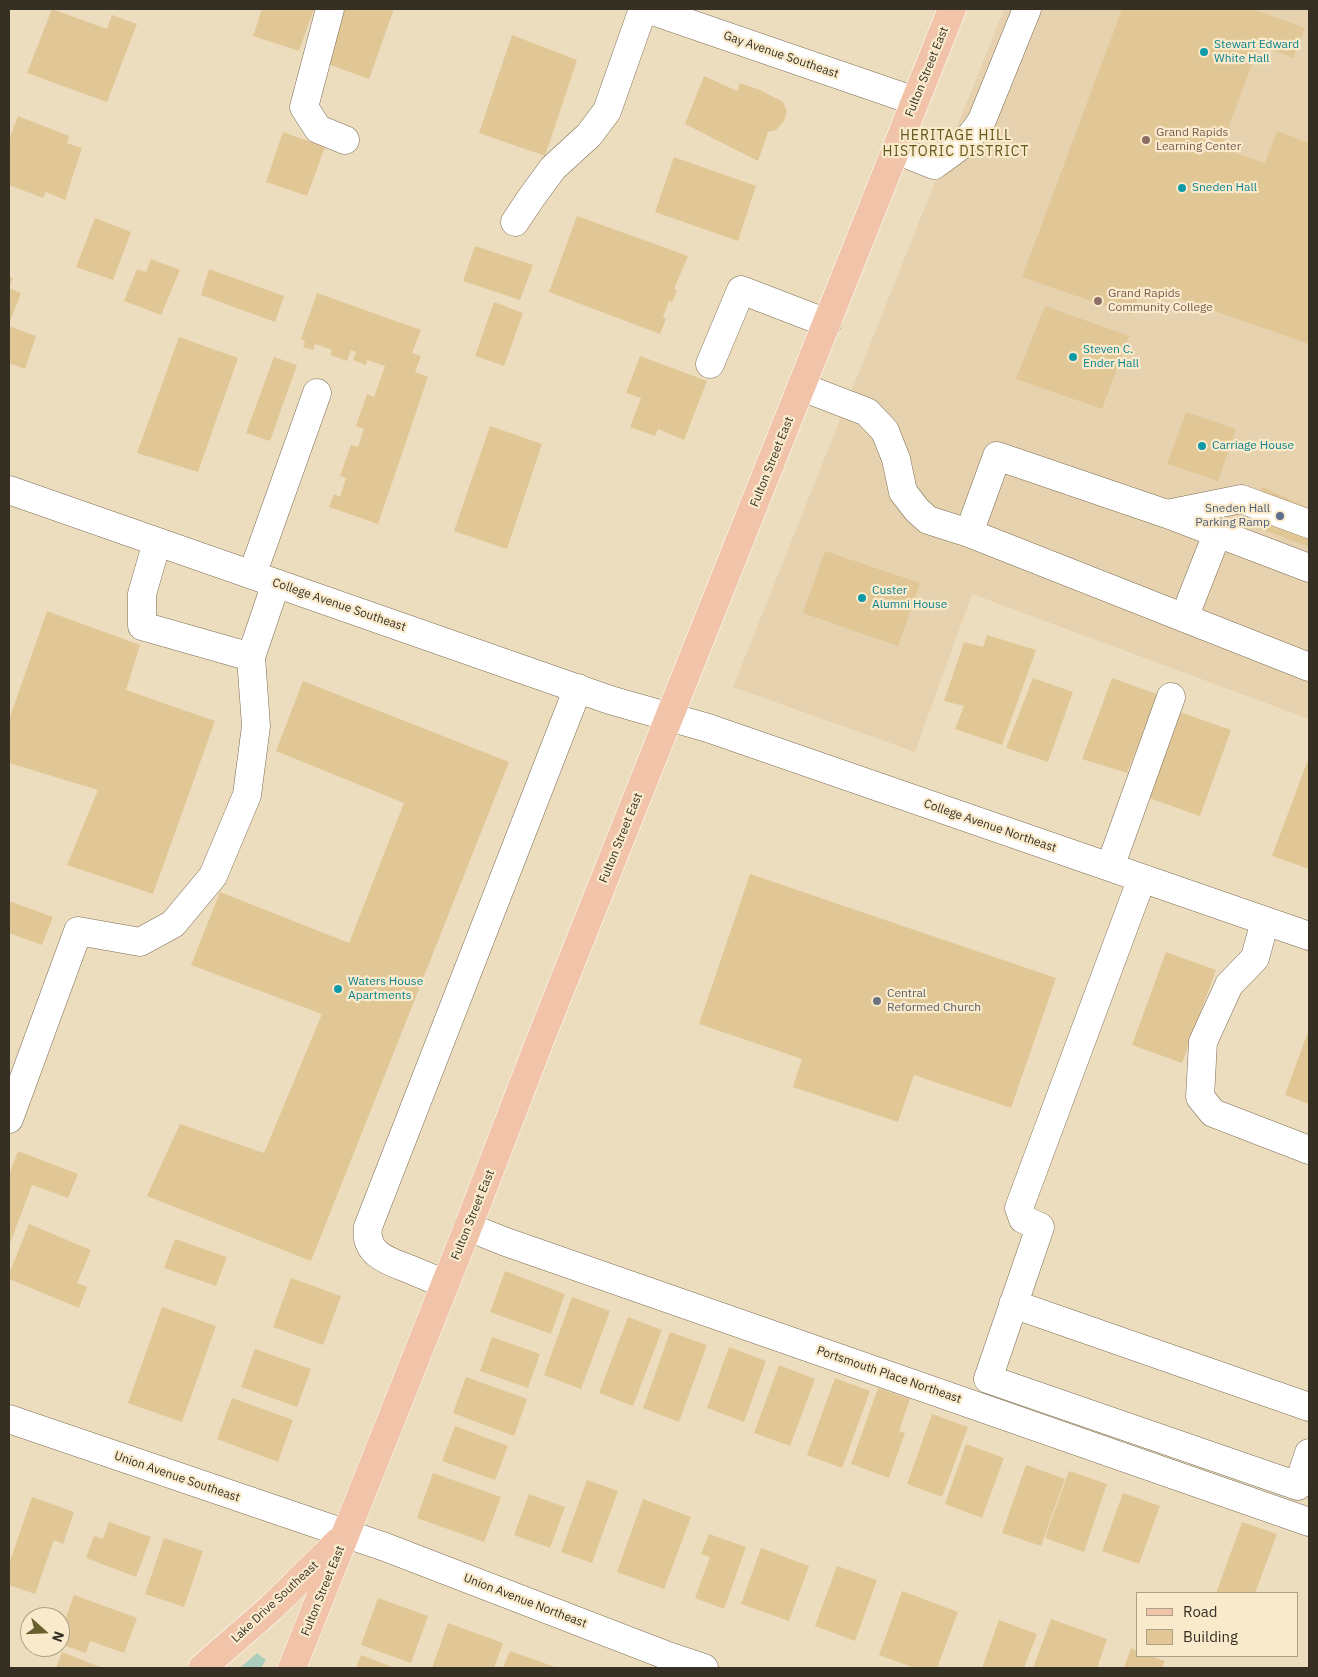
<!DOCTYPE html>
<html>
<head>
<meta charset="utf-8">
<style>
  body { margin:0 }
  #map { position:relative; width:1318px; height:1677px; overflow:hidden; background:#edddbf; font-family:"IBM Plex Sans",sans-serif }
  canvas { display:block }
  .frame { position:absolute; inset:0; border:10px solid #363024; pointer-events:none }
  .legend { position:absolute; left:1136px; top:1592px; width:162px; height:65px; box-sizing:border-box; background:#faeacc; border:1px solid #aca089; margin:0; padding:6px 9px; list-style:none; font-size:15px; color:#363024 }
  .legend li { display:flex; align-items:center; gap:10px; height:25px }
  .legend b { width:25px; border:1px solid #aca089 }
  .north { position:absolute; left:20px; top:1607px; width:50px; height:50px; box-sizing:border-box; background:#faeacc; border:1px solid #aca089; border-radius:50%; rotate:110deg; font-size:14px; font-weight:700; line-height:20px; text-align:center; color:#363024 }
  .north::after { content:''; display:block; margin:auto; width:18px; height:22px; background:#68612d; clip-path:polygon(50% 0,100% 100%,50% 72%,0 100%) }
</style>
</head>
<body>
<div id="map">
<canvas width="1318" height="1677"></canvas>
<div class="frame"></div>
<ul class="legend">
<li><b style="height:6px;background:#f1c4aa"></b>Road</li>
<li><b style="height:14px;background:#e1c796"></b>Building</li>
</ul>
<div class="north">N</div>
</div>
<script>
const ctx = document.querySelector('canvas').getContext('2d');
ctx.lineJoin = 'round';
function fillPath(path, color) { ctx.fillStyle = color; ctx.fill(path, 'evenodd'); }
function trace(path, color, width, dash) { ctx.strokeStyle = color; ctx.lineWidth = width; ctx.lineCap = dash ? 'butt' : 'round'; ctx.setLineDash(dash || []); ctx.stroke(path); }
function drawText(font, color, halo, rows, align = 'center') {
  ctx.font = font + ' "IBM Plex Sans",sans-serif'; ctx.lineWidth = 4.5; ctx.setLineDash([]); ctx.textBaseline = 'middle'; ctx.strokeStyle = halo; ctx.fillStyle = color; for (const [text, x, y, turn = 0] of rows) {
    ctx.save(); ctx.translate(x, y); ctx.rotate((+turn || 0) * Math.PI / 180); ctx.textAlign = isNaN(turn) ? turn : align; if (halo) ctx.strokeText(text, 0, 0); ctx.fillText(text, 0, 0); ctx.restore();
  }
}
const built = new Path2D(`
  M1004,9H1309V719L972,594L915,752L733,687Z`);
const green = new Path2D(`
  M257,1653L266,1660L261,1668H240Z`);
const building = new Path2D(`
  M52,9L107,29L112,15L137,24L107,102L27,73Z
  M262,9H314L299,51L253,36Z
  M345,9H394L369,79L325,63Z
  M1122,9H1253L1305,28L1293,58L1259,45L1221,148L1265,163L1277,131L1309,143V213L1308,218H1309V344L1143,286L1131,315L1022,277Z
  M512,35L577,60L545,156L479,133Z
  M704,76L737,91L740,83L760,90L783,102L787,112L784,121L776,130L768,132L758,161L685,124Z
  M18,116L69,136L67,143L82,148L65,200L46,192L43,198L9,185V140Z
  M283,132L325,147L307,196L266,182Z
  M674,157L756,186L738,241L655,212Z
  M577,216L688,256L674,289L677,290L672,302L669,301L663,317L666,319L660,334L549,292Z
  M95,218L131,232L113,280L76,267Z
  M475,246L533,265L520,300L463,281Z
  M151,259L180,270L161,315L124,301L137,269L146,272Z
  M209,269L284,296L275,322L201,295Z
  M9,276L13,278L9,288L21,293L9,324Z
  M317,293L421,330L412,353L421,356L415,372L428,377L378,524L329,507L334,494L340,497L346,478L340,476L351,445L358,447L364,429L356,426L367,394L374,397L385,366L367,360L366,365L353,360L356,352L351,350L347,361L330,355L332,350L315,344L313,350L303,347L305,341L301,339Z
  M494,302L523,313L504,366L475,356Z
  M1045,306L1129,336L1102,409L1016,379Z
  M9,326L36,336L25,369L9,363Z
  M179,337L238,358L198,472L137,453Z
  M640,356L707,381L684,440L658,429L655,436L630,427L641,398L626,393Z
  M274,357L297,365L270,441L246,433Z
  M1186,412L1236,429L1218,481L1167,464Z
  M490,426L542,444L507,549L454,531Z
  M1262,487L1309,508V547L1248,524Z
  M825,551L920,583L898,646L803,613Z
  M47,611L140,645L126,690L215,721L153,894L67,865L98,790L9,763V720Z
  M987,635L1036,650L1002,745L955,729L964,706L944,701L964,642L983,647Z
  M1033,678L1073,692L1048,762L1006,748Z
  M1112,678L1159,695L1127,773L1082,759Z
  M303,681L509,762L311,1261L147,1196L180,1124L264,1153L322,1014L191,965L220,892L349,943L404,803L276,751Z
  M1177,711L1231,730L1200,816L1146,797Z
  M1309,757V869L1272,856Z
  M750,874L1056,978L1011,1108L914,1075L898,1122L793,1087L802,1059L699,1024Z
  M9,901L53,917L42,945L9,933Z
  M1166,952L1216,970L1182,1063L1132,1045Z
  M1309,1029V1104L1285,1095Z
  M18,1151L78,1174L68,1198L32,1185L9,1246V1175Z
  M29,1224L91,1250L77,1283L87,1287L79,1308L9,1279V1274Z
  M175,1239L227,1257L216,1286L164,1268Z
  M505,1271L565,1294L551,1334L490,1312Z
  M291,1278L341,1296L323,1345L273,1327Z
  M572,1297L610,1311L581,1389L544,1375Z
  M162,1307L216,1326L182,1422L128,1403Z
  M628,1317L662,1330L633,1406L599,1393Z
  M670,1332L707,1345L679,1422L643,1408Z
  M492,1337L540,1354L528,1388L480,1371Z
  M729,1347L766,1361L744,1422L707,1408Z
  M255,1349L311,1369L297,1407L241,1387Z
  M779,1365L815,1379L790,1446L754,1433Z
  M466,1377L527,1399L514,1436L453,1413Z
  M835,1378L870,1391L842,1468L807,1455Z
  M878,1388L910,1399L899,1431L905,1433L889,1478L851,1464Z
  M232,1398L293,1420L278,1462L217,1439Z
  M932,1414L968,1427L942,1497L907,1484Z
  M455,1426L508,1446L495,1480L442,1461Z
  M966,1444L1004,1458L982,1518L945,1504Z
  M1026,1465L1065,1479L1041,1546L1002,1533Z
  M1069,1471L1107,1484L1084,1552L1045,1538Z
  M433,1473L501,1497L484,1542L417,1518Z
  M587,1480L618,1491L592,1563L561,1552Z
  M1123,1493L1160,1506L1139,1564L1102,1551Z
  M529,1494L565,1507L550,1548L514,1535Z
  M32,1497L74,1512L63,1544L54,1540L35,1594L9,1585V1564Z
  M643,1499L691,1517L664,1589L617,1572Z
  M109,1522L151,1537L136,1577L86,1558L94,1536L103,1539Z
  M1242,1522L1277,1534L1255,1593H1216Z
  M709,1534L746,1547L724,1609L695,1598L710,1557L701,1554Z
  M164,1538L203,1551L184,1607L145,1594Z
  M761,1548L809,1566L789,1621L741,1604Z
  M837,1566L877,1580L855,1641L815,1626Z
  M902,1591L958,1612L937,1668H915L879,1655Z
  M74,1595L137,1618L124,1653L90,1641L86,1653L60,1644V1634Z
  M378,1598L428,1616L411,1663L361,1645Z
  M1051,1619L1107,1639L1097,1668H1033Z
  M999,1620L1037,1634L1024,1668H982Z
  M448,1623L503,1643L494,1668H432Z
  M1131,1648L1137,1651V1656H1151L1165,1661L1162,1668H1124Z
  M510,1651L558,1668H503Z
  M62,1652L103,1668H56Z
  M361,1655L395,1668H356Z`);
const minor = new Path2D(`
  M330,9L304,107L318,129L345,140
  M647,9L915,101
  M896,150L934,165C955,150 968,143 982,120L1027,9
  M515,222L531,198L553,168L589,135L607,111L643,9
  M710,364L741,290L827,323
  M802,387L867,412L885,431L896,459L903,492L917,510L928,520L969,533
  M9,490L610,700L708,728L1309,936
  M1167,514L1309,568
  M1309,524L1241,499L1167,514L997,456L969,533L1309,667
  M157,542L142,594V626L251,657
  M252,575L317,393
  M1184,618L1217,534
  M1110,867L1171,697
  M1142,878L1019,1208L1023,1219L1040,1227L988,1379L1298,1486L1309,1453
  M1265,921L1255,958L1229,985L1203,1042L1200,1097L1213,1113L1309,1150
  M9,1119L78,931L140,942L173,924L213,876L247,795L256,726L251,657L276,583
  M468,1227L506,1242L1309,1522
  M445,1284C433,1279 421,1274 409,1269C388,1261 364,1254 368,1227L578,688
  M1013,1304L1309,1407
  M9,1419L385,1547L668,1656L704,1668`);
const major = new Path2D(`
  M202,1668L271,1608L338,1542
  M292,1668L468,1227L539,1043L952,9`);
const markers = [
  [1204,52,5,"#0f9aa8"],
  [1146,140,5,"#8d6e63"],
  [1182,188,5,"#0f9aa8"],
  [1098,301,5,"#8d6e63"],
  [1073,357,5,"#0f9aa8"],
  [1202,446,5,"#0f9aa8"],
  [1280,516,5,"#5c6f8a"],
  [862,598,5,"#0f9aa8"],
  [338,989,5,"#0f9aa8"],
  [877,1001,5,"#6b7280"]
];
const cultureNames = [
  ["Stewart Edward",1214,45],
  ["White Hall",1214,59],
  ["Sneden Hall",1192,188],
  ["Steven C.",1083,350],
  ["Ender Hall",1083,364],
  ["Carriage House",1212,446],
  ["Custer",872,591],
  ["Alumni House",872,605],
  ["Waters House",348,982],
  ["Apartments",348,996]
];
const streetNames = [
  ["Gay Avenue Southeast",781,55,19],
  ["Fulton Street East",927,72,-68],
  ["Fulton Street East",772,462,-68],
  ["College Avenue Southeast",339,605,19],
  ["College Avenue Northeast",990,826,19],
  ["Fulton Street East",621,838,-68],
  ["Fulton Street East",473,1215,-68],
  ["Portsmouth Place Northeast",889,1375,19],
  ["Union Avenue Southeast",177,1477,19],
  ["Fulton Street East",323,1591,-68],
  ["Union Avenue Northeast",525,1601,21],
  ["Lake Drive Southeast",275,1602,-43]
];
const educationNames = [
  ["Grand Rapids",1156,133],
  ["Learning Center",1156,147],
  ["Grand Rapids",1108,294],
  ["Community College",1108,308]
];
const serviceNames = [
  ["Sneden Hall",1270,509],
  ["Parking Ramp",1270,523]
];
const worshipNames = [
  ["Central",887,994],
  ["Reformed Church",887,1008]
];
const neighbourhoodNames = [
  ["HERITAGE HILL",956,136],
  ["HISTORIC DISTRICT",956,152]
];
fillPath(built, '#e6d2ae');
fillPath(green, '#abcebc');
fillPath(building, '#e1c796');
trace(minor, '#7c6d53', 29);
trace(major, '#fff', 29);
trace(minor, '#fff', 28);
trace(major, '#f1c4aa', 28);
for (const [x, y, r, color] of markers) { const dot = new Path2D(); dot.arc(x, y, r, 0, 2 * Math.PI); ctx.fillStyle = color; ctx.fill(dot); trace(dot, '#faeacc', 2); }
drawText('12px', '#0d838f', '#faeacc', cultureNames, 'left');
drawText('12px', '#363024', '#faeacc', streetNames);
drawText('12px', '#785e54', '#faeacc', educationNames, 'left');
drawText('12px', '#4e5e75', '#faeacc', serviceNames, 'right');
drawText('12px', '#5b616d', '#faeacc', worshipNames, 'left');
ctx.letterSpacing = '1px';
drawText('14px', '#61581c', '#faeacc', neighbourhoodNames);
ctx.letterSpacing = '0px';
</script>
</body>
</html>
